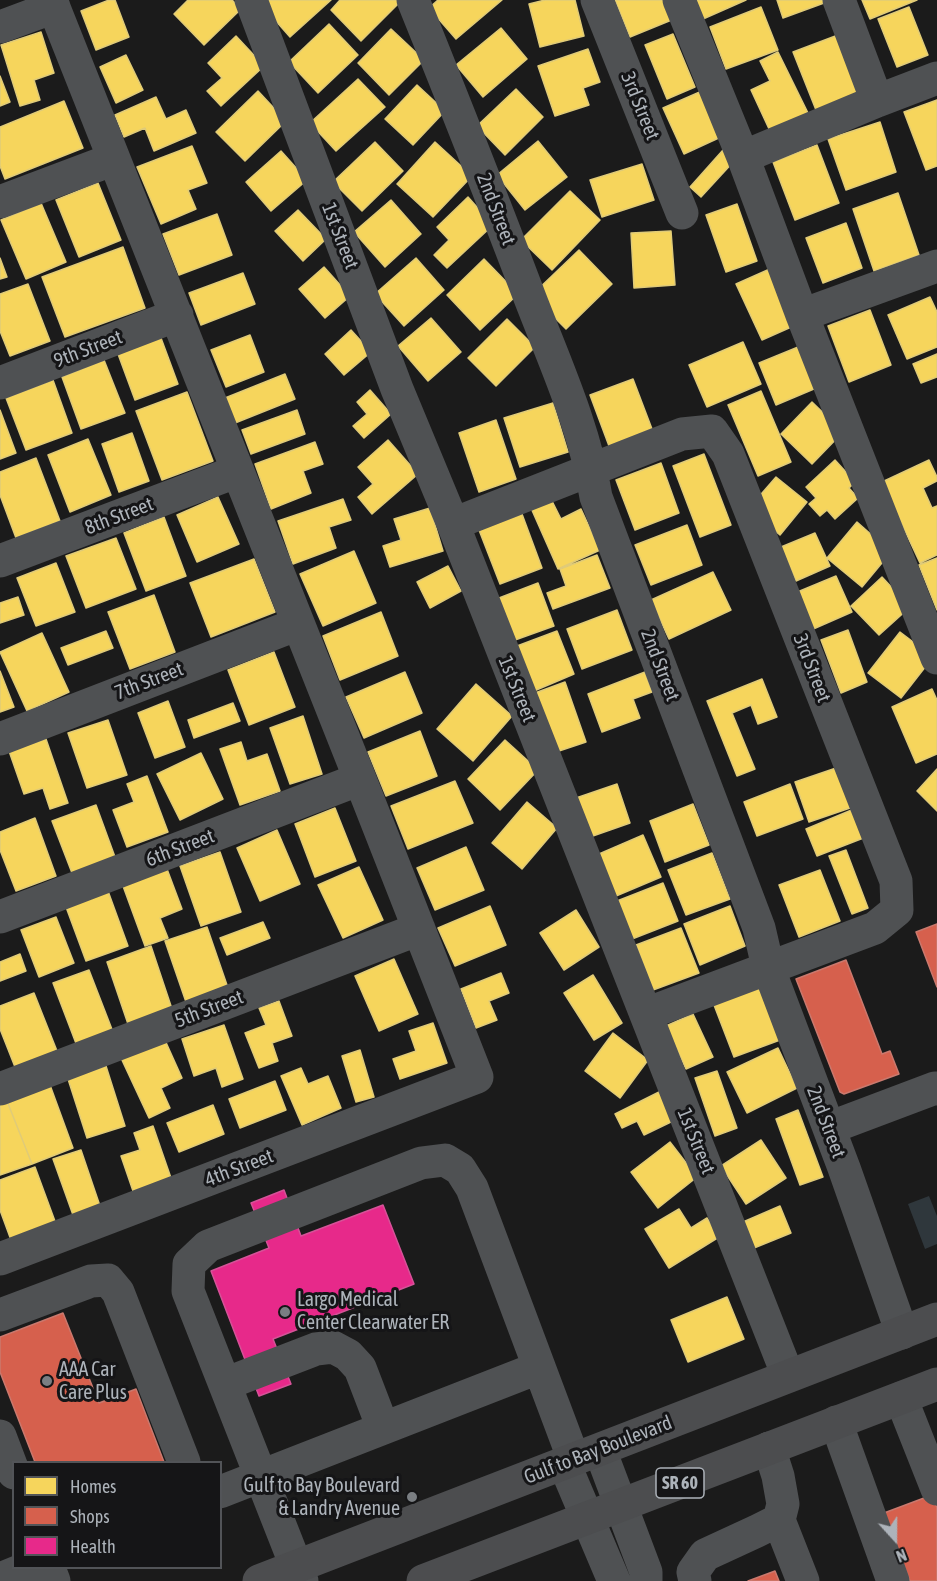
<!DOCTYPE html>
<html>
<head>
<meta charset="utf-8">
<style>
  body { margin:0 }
  #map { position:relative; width:937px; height:1581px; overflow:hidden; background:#1b1b1b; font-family:"Asap Condensed",sans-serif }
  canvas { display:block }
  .legend { position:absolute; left:12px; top:1461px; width:210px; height:108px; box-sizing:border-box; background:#151517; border:2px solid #525458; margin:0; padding:8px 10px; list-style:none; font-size:18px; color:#adb3ba }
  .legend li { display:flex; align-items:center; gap:12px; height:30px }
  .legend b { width:30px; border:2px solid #525458 }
  .north { position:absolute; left:865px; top:1509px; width:60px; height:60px; -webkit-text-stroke:4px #151517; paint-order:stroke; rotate:159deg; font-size:16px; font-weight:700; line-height:24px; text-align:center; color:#adb3ba }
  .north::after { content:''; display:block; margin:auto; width:21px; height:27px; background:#adb3ba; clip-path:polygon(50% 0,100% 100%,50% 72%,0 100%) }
</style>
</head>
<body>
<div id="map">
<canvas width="937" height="1581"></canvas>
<ul class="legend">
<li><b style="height:16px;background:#f6d55c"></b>Homes</li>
<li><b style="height:16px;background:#d6604d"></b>Shops</li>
<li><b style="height:16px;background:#e7298a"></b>Health</li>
</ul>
<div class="north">N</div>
</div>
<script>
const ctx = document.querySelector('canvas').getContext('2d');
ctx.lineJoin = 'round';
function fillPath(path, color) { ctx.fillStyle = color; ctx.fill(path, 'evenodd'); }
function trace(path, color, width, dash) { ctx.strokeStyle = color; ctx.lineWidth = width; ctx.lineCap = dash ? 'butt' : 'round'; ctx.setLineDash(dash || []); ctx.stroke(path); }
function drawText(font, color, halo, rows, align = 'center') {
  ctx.font = font + ' "Asap Condensed",sans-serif'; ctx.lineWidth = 6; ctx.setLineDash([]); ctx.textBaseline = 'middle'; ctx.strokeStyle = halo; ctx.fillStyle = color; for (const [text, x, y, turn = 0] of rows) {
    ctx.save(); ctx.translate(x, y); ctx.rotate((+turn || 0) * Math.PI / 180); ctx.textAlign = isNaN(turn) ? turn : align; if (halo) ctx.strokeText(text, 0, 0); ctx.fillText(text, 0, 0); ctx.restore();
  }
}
const water = new Path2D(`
  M929,1196L937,1216V1244L925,1249L908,1204Z`);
const homes = new Path2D(`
  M109,0H115L129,37L96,50L81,11Z
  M188,0H232L241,9L204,45L174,14Z
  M264,0H331L290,37L260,3Z
  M340,0H400L401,1L361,41L331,10Z
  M438,0H502L456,39L429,8Z
  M545,0H575L584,36L540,47L529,4Z
  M615,0H667L674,19L630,37Z
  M695,0H746L703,19Z
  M777,0H823L824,3L783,18Z
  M862,0H917L870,19Z
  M761,7L778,50L726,69L710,27Z
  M909,7L928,55L897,67L878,19Z
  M329,24L358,55L318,93L289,62Z
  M501,28L527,59L483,97L456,65Z
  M391,29L424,60L389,95L358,63Z
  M41,32L54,73L34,80L40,100L20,106L1,45Z
  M673,34L695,87L667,99L645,45Z
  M838,35L860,94L816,110L793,52Z
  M236,36L264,66L221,106L207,91L222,78L208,63Z
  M588,49L600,82L583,88L589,105L555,116L538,66Z
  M778,52L808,113L770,131L751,90L770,81L760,61Z
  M126,55L143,90L116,103L100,67Z
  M0,76L10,102L0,106Z
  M358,79L385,107L336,151L310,123Z
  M417,85L445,111L413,145L385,119Z
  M516,89L543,117L505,155L477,126Z
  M258,91L286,121L245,161L216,132Z
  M702,91L723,136L684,154L663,108Z
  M156,97L166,119L186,110L196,133L154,151L145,128L124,137L115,115Z
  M937,100V166L926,170L904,112Z
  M64,101L83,148L5,179L0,166V127Z
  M880,122L896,172L846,190L828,139Z
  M538,141L567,177L525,210L497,175Z
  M375,142L403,171L362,211L333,182Z
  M435,142L472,176L433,217L397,184Z
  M817,145L839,203L795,220L773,162Z
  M192,146L207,183L188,190L196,209L161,224L137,167Z
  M723,150L735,160L701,197L690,187Z
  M281,151L307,180L271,211L246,182Z
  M642,164L654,200L602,217L590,180Z
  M98,183L121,240L79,257L56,200Z
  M570,191L600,220L552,270L521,240Z
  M898,193L919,255L874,271L853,209Z
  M468,197L493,225L447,268L434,255L449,240L437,227Z
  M391,200L421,234L385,267L354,232Z
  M41,203L66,262L26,279L1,220Z
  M737,204L757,261L726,272L706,215Z
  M298,210L326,239L303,261L275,231Z
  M217,214L232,255L179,275L163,234Z
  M846,223L862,268L823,283L806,238Z
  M671,231L675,285L634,288L631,233Z
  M123,247L145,308L65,337L42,277Z
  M579,250L612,284L566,329L532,295Z
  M0,258L7,277L0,279Z
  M416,258L444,290L404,326L375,294Z
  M484,259L518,294L480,330L447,295Z
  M324,267L350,296L325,318L299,289Z
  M772,268L798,324L762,340L736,284Z
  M243,273L255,304L201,325L189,293Z
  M28,284L50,341L10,356L0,331V294Z
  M930,297L937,312V347L907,359L888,315Z
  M870,310L891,365L849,382L828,326Z
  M431,318L461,352L428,381L398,346Z
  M507,319L535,347L496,386L468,358Z
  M351,330L371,352L344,375L325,354Z
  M250,335L264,372L226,387L211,350Z
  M161,338L178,384L135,400L118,354Z
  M743,342L761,384L707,407L689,365Z
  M803,345L821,386L776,405L759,363Z
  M937,354V377L921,383L913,364Z
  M104,360L125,413L81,429L62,377Z
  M285,374L295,399L235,423L225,398Z
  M633,379L652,429L609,446L590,395Z
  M53,380L72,433L26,450L6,398Z
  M370,390L391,414L364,438L353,426L367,414L357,402Z
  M761,391L791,462L758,476L728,405Z
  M187,392L213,461L162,480L136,411Z
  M812,402L843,432L812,464L781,434Z
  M553,403L568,452L520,467L504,418Z
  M0,410L16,453L0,459Z
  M297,410L305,434L251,454L242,430Z
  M496,420L516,479L479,492L459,433Z
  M132,433L149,481L119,492L102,444Z
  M88,439L111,495L70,512L48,455Z
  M388,440L418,474L372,514L358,497L373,484L358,467Z
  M315,442L323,464L303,471L311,493L271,509L255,464Z
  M704,454L731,525L700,537L673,466Z
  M36,458L60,521L16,538L0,495V472Z
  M835,460L855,482L849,488L858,498L835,519L827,510L820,516L809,504L816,498L806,487Z
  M929,460L937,477V481L923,488L932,508L937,506V555L920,563L882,482Z
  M661,463L679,513L635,530L616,480Z
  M776,477L807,502L780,535L768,525L756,500Z
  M218,497L239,544L197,562L177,515Z
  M343,499L351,520L329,527L336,548L293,564L278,521Z
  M551,499L561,519L581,509L600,550L558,569L531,508Z
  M430,508L443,551L390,567L383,546L401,540L394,519Z
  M522,514L542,568L500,584L479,530Z
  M164,517L186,576L146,591L124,533Z
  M857,522L891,552L862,587L827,558Z
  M687,525L702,565L651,585L635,545Z
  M815,533L830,566L796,581L781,547Z
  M116,538L136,589L86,608L66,556Z
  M354,551L376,603L323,626L300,574Z
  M597,555L610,588L553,609L547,593L566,586L560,569Z
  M937,558V610L919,565Z
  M254,559L275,612L211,637L190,583Z
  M56,563L75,612L36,626L17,578Z
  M448,566L461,591L430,608L417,582Z
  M713,572L731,610L669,639L651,600Z
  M836,576L852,612L811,630L795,593Z
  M882,577L910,607L879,635L851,606Z
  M538,583L554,626L515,640L499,598Z
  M154,595L175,652L130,669L108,612Z
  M18,597L24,615L0,623V603Z
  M617,610L632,650L582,669L567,629Z
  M381,612L398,656L340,680L323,636Z
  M848,630L867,682L841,693L821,640Z
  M106,631L113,648L68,665L61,648Z
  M557,631L574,674L534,691L517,646Z
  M900,632L933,657L901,698L868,673Z
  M42,633L69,692L27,711L0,652Z
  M274,652L295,707L249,725L228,670Z
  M0,671L14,707L0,712Z
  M405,672L422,713L364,738L346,697Z
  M645,672L652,692L633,699L640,718L602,732L588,694Z
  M762,679L777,717L758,724L751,705L732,713L755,769L737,776L707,701Z
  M565,682L586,742L556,752L535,693Z
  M476,684L512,716L473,761L437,729Z
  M932,689L937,700V754L916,763L892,707Z
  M168,701L185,747L155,758L138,713Z
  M233,703L240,721L194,738L188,720Z
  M303,716L322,774L290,784L270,728Z
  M108,720L127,775L87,788L68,733Z
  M420,731L437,776L386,796L368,752Z
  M46,739L68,803L50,809L43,788L24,794L9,751Z
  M505,740L538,770L500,810L468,779Z
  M241,742L247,761L267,754L280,791L240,805L220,749Z
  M201,753L223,799L180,820L157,774Z
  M839,767L853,807L809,822L795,782Z
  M937,769V811L917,791Z
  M147,776L168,832L127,847L113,810L134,802L127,784Z
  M455,781L473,823L408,849L391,806Z
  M617,784L630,823L590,837L576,798Z
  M790,784L803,819L757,836L744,802Z
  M527,802L557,828L522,869L492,843Z
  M693,804L709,845L665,862L650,821Z
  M96,805L115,857L72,873L52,821Z
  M335,808L356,861L315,877L295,824Z
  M854,809L866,837L817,856L806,829Z
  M35,818L56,876L16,891L0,850V832Z
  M277,830L300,884L260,901L237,848Z
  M643,835L661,877L616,896L599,854Z
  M466,847L484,890L435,910L417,868Z
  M846,850L868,908L852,914L829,856Z
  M220,852L241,912L201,926L180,866Z
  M712,853L730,899L686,915L668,870Z
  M359,867L383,920L343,938L318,885Z
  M167,869L182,909L160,918L168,938L145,946L123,886Z
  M820,870L840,921L799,937L779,885Z
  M663,883L678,921L632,939L617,901Z
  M108,891L128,946L86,961L66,907Z
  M490,906L506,945L455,966L438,928Z
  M730,906L745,946L700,965L684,924Z
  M576,910L599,947L564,970L540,933Z
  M56,917L74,963L39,977L21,930Z
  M263,922L270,938L227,955L220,938Z
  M207,927L228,988L186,1002L165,941Z
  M681,928L699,973L653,990L636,945Z
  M151,946L172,1009L128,1024L107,962Z
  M20,954L26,971L0,981V962Z
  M394,959L418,1014L379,1031L355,976Z
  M89,970L113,1032L77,1046L53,983Z
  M501,973L509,993L489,1001L497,1020L476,1028L461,989Z
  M593,975L622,1023L594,1040L564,993Z
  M759,987L780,1040L734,1057L714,1005Z
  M34,993L57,1051L15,1067L0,1029V1006Z
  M279,1001L292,1036L272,1043L278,1061L259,1068L245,1033L266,1025L259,1008Z
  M693,1014L713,1057L686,1069L666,1026Z
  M433,1023L447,1063L400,1079L393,1059L416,1051L409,1031Z
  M224,1025L243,1079L222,1087L216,1068L194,1076L182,1039Z
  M613,1033L648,1060L620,1098L585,1071Z
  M164,1038L182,1078L161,1088L170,1108L149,1118L121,1058Z
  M778,1048L797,1088L747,1113L727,1072Z
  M360,1050L374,1097L356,1102L342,1056Z
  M106,1066L125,1126L87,1138L68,1079Z
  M301,1068L308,1084L328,1076L341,1108L302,1125L281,1076Z
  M717,1071L737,1128L715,1136L695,1078Z
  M275,1081L286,1110L240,1128L229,1099Z
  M50,1085L73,1148L32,1164L7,1101Z
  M661,1091L675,1120L644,1135L637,1121L622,1128L615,1114Z
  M7,1101L32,1164L0,1175V1103Z
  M213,1105L224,1134L179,1152L167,1123Z
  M798,1110L823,1177L800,1185L776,1119Z
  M153,1126L171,1178L133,1191L121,1156L140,1150L134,1133Z
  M761,1140L786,1178L746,1204L721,1166Z
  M670,1142L697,1177L658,1208L631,1172Z
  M81,1150L100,1206L73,1215L53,1159Z
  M35,1167L56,1224L11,1240L0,1210V1180Z
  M780,1206L791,1233L754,1248L743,1222Z
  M679,1209L691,1228L707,1218L719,1237L669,1268L645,1229Z
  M727,1297L744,1339L688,1362L671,1320Z`);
const shops = new Path2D(`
  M937,924V987L916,932Z
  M846,960L882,1054L890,1051L899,1074L844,1094L840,1092L796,979Z
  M63,1313L99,1403L136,1389L164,1462H35L0,1372V1337Z
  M932,1495L937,1508V1581H910L884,1513Z
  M775,1571L779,1581H748Z`);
const health = new Path2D(`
  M284,1190L301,1236L383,1205L414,1284L273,1339L291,1384L259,1396L211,1271L269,1248L251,1203Z`);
const minor = new Path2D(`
  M251,0L397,389L453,524L788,1376
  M413,0C453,99 492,198 530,298C555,363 585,428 596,497L759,928L768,967L844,1168L902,1333
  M597,0L682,213
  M679,0L743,157L802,315L937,658
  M839,0L877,101
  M0,27L54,7
  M743,157L877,101L937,78
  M0,202L114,159
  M802,315L937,266
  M0,383L177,315
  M453,524L682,434L712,431L728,454L896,881L897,910L875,928L646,1014
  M0,561L238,471
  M0,739L298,624
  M0,917L360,779
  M0,1089L419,929
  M829,1128L935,1088L937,1089
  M0,1259L477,1077L360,779L51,0
  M0,1315L91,1281L108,1280L118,1292L184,1462
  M225,1384L316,1349L333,1347L348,1355L360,1368L383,1428
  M901,1398L937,1489
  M836,1422L893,1581
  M0,1436L14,1473
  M769,1448L778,1476L783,1504L779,1520L803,1581
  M600,1450L646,1572V1581
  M564,1463L614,1581
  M220,1492L538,1368
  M49,1568L54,1581
  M0,1579L27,1568
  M302,1581L188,1291L189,1264L208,1246L421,1163L445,1160L460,1169L472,1188L574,1460
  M695,1581L693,1572L705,1555L757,1531L779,1520`);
const major = new Path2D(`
  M259,1581L937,1319
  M423,1581L937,1384`);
const markers = [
  [285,1312,6,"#7a7e82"],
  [47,1381,6,"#7a7e82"],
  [412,1497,6,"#7a7e82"]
];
const shields = [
  [680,1483,48]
];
const shieldNames = [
  ["SR 60",680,1483]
];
const streetNames = [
  ["3rd Street",640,106,68],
  ["2nd Street",496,209,69],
  ["1st Street",340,236,69],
  ["9th Street",88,349,-21],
  ["8th Street",119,516,-21],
  ["2nd Street",660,665,69],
  ["3rd Street",812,668,69],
  ["7th Street",149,681,-21],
  ["1st Street",517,689,68],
  ["6th Street",180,848,-21],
  ["5th Street",209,1009,-21],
  ["2nd Street",826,1122,69],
  ["1st Street",696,1141,68],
  ["4th Street",239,1168,-21],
  ["Gulf to Bay Boulevard",598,1450,-21]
];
const poiNames = [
  ["Largo Medical",297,1300],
  ["Center Clearwater ER",297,1323],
  ["AAA Car",59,1370],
  ["Care Plus",59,1393],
  ["Gulf to Bay Boulevard",400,1486,"right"],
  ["& Landry Avenue",400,1509,"right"]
];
fillPath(water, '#2f373c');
fillPath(homes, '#f6d55c');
trace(homes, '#e0cb78', 1.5);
fillPath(shops, '#d6604d');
trace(shops, '#ca796e', 1.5);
fillPath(health, '#e7298a');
trace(health, '#d65298', 1.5);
trace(minor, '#4f5153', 33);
trace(major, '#4c4d4f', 33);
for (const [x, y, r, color] of markers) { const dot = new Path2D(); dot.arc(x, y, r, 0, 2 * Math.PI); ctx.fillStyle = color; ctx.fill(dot); trace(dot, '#151517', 2); }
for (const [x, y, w] of shields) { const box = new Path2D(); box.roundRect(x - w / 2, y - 15, w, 30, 4.5); ctx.fillStyle = '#151517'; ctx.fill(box); trace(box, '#adb3ba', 1.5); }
drawText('bold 18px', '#adb3ba', null, shieldNames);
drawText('20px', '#adb3ba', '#151517', streetNames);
drawText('20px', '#adb3ba', '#151517', poiNames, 'left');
</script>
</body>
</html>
